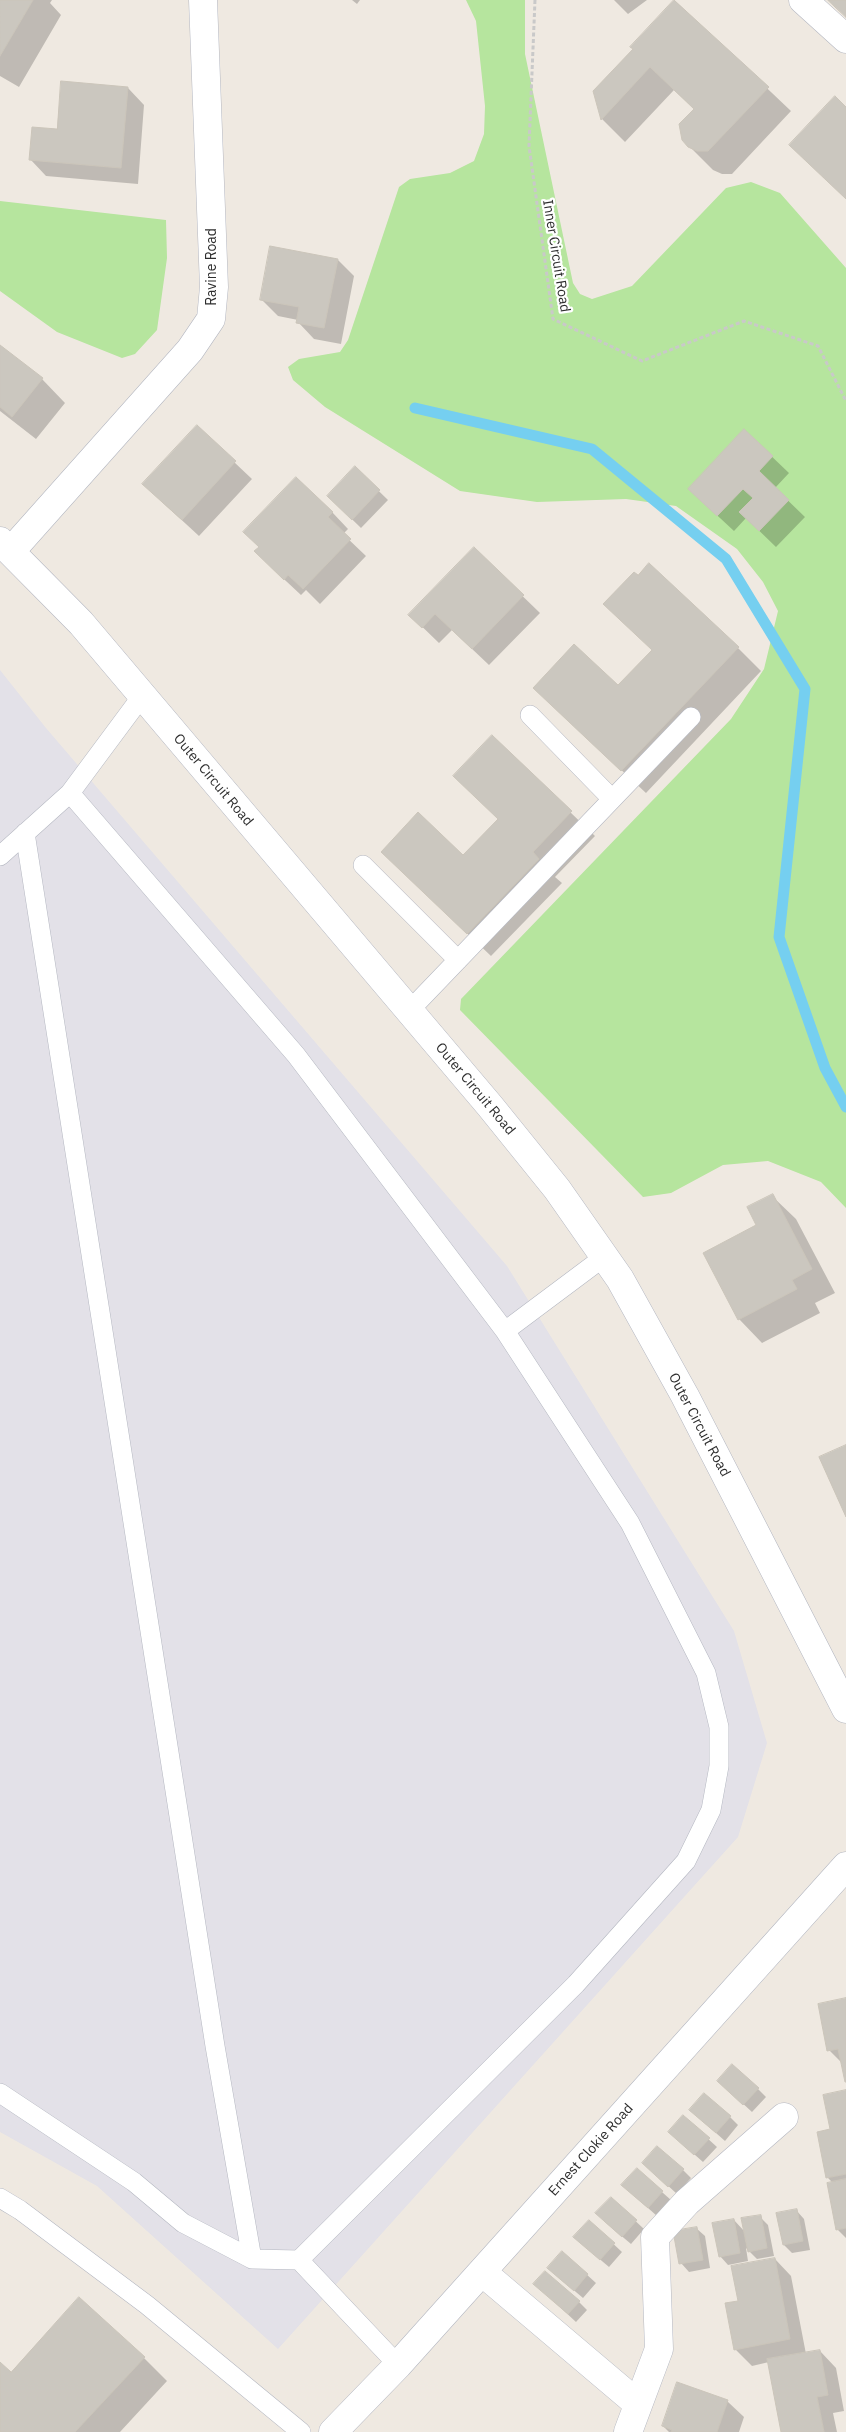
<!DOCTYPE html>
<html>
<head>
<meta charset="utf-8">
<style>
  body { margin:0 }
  canvas { display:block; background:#efe9e1 }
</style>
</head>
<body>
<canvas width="846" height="2432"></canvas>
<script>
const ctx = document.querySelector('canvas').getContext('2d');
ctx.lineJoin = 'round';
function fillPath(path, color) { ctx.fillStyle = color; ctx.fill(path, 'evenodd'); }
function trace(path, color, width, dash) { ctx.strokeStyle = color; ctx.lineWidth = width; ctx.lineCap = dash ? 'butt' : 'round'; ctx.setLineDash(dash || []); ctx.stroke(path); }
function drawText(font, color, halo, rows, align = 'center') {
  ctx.font = font + ' "IBM Plex Sans",sans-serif'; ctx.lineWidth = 4.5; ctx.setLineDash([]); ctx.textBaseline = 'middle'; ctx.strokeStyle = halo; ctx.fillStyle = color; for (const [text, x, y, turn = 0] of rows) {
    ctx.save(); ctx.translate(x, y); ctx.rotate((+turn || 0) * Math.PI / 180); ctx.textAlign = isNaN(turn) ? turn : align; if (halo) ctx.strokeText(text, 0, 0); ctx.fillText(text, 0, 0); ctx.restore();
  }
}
const industrial = new Path2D(`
  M0,670L46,728L507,1266L734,1631L767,1743L738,1837L278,2349L97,2186L0,2132Z`);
const green = new Path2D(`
  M466,0H525V54L573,283L580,294L592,299L632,286L726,188L751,182L780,193L846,268V1208L821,1182L768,1161L723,1165L671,1193L643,1197L460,1010L461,999L731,719L764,669L778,611L763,582L737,549L676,506L626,499L537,502L460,491L325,407L293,380L288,367L299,359L340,352L348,340L399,187L410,179L450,173L474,161L484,134L485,106L476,21Z
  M0,201L166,220L167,258L157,330L135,354L122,358L57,332L0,291Z`);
const shadow = new Path2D(`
  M0,0H52L50,3L61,15L19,87L0,76Z
  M352,0H360L357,4Z
  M614,0H647L628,14Z
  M675,1L791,111L732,174H722L713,170L689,146L695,109L674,90L625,142L602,119L595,91L635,49L632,47Z
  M128,88L144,105L138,184L46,176L30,159L58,130Z
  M338,260L354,276L341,344L314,339L298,322V320L278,316L261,299Z
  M0,346L42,379L65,403L36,439L0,411Z
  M197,427L252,479L199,536L161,501Z
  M745,431L789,473L775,488L805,517L776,547L746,518L734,531L706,505Z
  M355,468L388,500L361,528L328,496Z
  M332,512L348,529L343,534L366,556L320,604L306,590L301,595L272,568L260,547Z
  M474,549L540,613L489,665L452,630L439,643L410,615Z
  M738,648L761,671L646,793L558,711L618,687Z
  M492,737L595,836L555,877L562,883L491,956L406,875L463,856L499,819Z
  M772,1196L796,1219L835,1293L815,1303L820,1313L762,1343L739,1319Z
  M846,1999V2082L842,2063L829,2050Z
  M727,2089H758L766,2097L752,2112Z
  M846,2091V2238L837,2229L833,2183L828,2178L831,2130Z
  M683,2116L717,2147L703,2162L678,2140Z
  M730,2117L738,2125L725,2141L699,2118Z
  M637,2170L671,2200L657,2216L631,2193Z
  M683,2170L691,2178L677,2194L652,2171Z
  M611,2198L644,2229L631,2244L605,2222Z
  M796,2210L804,2219L810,2250L792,2253L784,2245Z
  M760,2217L768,2225L774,2256L757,2259L746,2248L748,2261L728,2265L720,2256L734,2220L745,2232Z
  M589,2221L622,2252L609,2267L583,2245Z
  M696,2228L705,2236L710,2268L689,2272L681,2263Z
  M562,2252L596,2283L583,2298L557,2276Z
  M775,2259L791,2276L806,2354L820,2351L836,2368L844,2411L833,2413L837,2432H782L769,2362L752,2366L735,2349L739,2302Z
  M535,2284L579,2302L587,2310L576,2322Z
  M144,2358L167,2381L120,2432H0V2363L11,2373Z
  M727,2401L744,2417L739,2432H669L663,2426Z`);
const stream = new Path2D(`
  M415,408L592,449L726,559L805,689L779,937L825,1068L846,1107`);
const building = new Path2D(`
  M0,0H33L0,56Z
  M674,0L769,87L708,151H697L688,147L682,140L679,124L694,109L650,67L601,120L593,91L633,49L630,47Z
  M828,0H846V17Z
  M61,81L128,87L121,168L29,160L32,127L57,129Z
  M835,96L846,107V199L789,145Z
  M270,246L338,259L324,328L296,323L299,307L260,300Z
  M0,345L43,378L12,417L0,407Z
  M197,425L236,461L182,520L142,484Z
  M744,429L773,456L759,471L789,500L759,531L739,512L753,498L743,489L717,516L688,489Z
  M355,466L380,490L352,520L327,496Z
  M296,477L333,512L328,517L351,539L303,589L288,575L284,580L254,551L259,547L243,532Z
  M474,547L524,595L472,649L435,614L422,628L408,615Z
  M649,563L739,647L621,771L533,688L574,644L618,685L652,650L603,604L634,572L638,575Z
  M492,735L572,811L533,852L539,859L467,934L381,852L418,812L463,855L498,819L453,776Z
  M773,1194L812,1269L792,1280L797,1289L738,1320L703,1253L756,1225L747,1207Z
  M846,1445V1517L819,1457Z
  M846,1998V2082H845L838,2049L827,2051L818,2004Z
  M732,2064L759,2088L743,2105L717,2081Z
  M846,2090V2174L826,2178L817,2132L830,2129L823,2095Z
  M704,2093L731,2116L716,2133L689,2110Z
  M683,2115L710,2138L694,2155L668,2132Z
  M657,2146L684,2169L668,2187L642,2163Z
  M637,2168L663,2191L648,2208L621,2185Z
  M846,2179V2228L836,2230L827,2183Z
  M611,2197L637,2220L622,2237L595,2213Z
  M797,2209L803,2241L783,2245L776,2213Z
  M761,2215L767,2248L748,2252L741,2218Z
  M734,2219L740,2253L719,2257L712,2223Z
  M589,2220L615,2243L600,2260L573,2237Z
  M697,2227L703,2260L679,2264L673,2231Z
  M562,2251L588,2274L574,2291L547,2268Z
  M775,2258L790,2339L734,2350L725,2303L738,2301L731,2266Z
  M545,2271L580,2301L568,2314L533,2284Z
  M79,2297L145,2357L75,2432H0V2362L11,2372Z
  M820,2350L828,2395L817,2397L824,2432H781L767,2359Z
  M677,2382L728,2400L717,2432H671L672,2430L662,2426Z`);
const path = new Path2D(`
  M535,0L529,146L553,319L642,361L744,321L818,346L846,401`);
const service = new Path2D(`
  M530,715L612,799
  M70,793L296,1055L505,1331L630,1523L706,1673L719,1727V1766L711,1810L686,1861L576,1984L299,2260L398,2365
  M25,833L215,2046L252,2259
  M0,856L70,793L142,696
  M363,865L458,960
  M409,1011L691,717
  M505,1331L604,1257
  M0,2093L134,2182L183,2223L252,2259L299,2260
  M0,2198L20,2210L147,2305L301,2432`);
const minor = new Path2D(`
  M803,0L846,39
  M0,541L81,623L490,1106L557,1189L620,1279L685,1396L846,1709
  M11,551L190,350L211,319L214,287L203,0
  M482,2272L638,2404
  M333,2432L398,2365L846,1866
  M628,2432L659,2349L655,2237L687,2202L784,2117`);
const streetNames = [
  ["Inner Circuit Road",556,256,81],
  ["Ravine Road",212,267,-90],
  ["Outer Circuit Road",213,780,50],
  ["Outer Circuit Road",475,1089,50],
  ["Outer Circuit Road",699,1425,62],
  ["Ernest Clokie Road",591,2150,-48]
];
fillPath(industrial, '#e3e1e8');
fillPath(green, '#b6e59e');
fillPath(shadow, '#0003');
trace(stream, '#75cff0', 11);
fillPath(building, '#cbc7bf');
trace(building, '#cbc5ba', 1);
trace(service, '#b4b7c1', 20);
trace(minor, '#b4b7c1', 29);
trace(path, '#c9c9c9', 3, [4, 2.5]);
trace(service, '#fff', 19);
trace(minor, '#fff', 28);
drawText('14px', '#2e2e2e', '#fff', streetNames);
</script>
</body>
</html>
